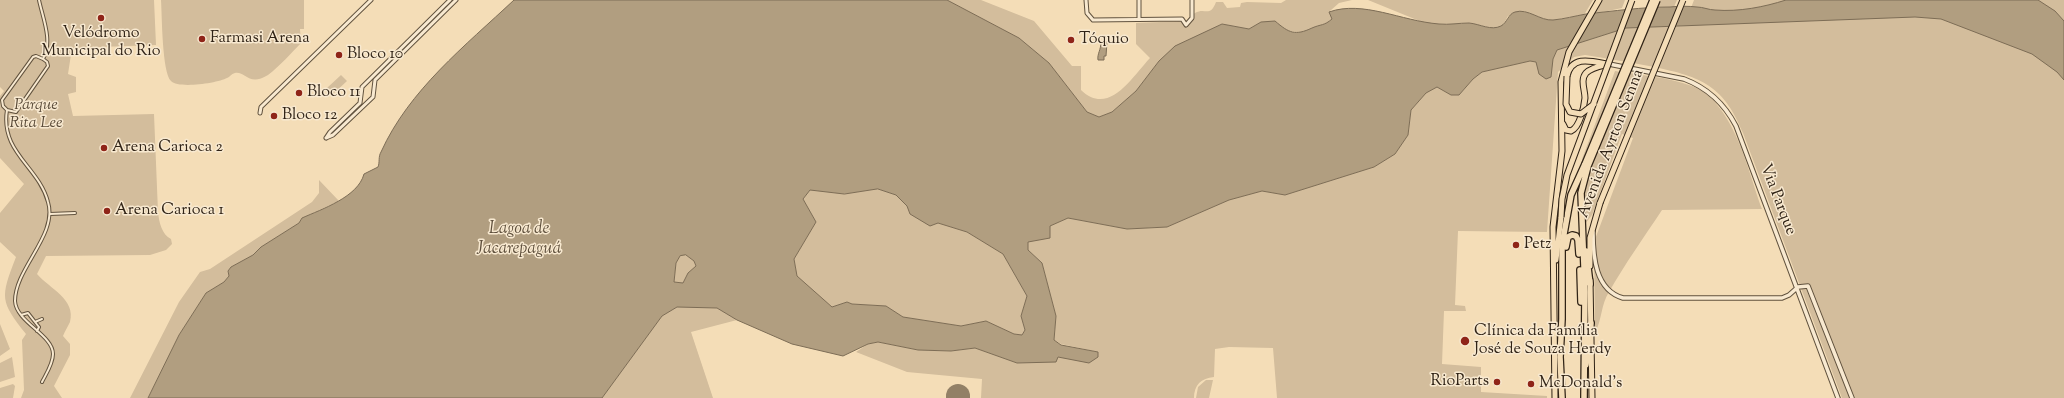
<!DOCTYPE html>
<html>
<head>
<meta charset="utf-8">
<style>
  body { margin:0 }
  canvas { display:block; background:#f4ddb7 }
</style>
</head>
<body>
<canvas width="2064" height="398"></canvas>
<script>
const ctx = document.querySelector('canvas').getContext('2d');
ctx.lineJoin = 'round';
function fillPath(path, color) { ctx.fillStyle = color; ctx.fill(path, 'evenodd'); }
function trace(path, color, width, dash) { ctx.strokeStyle = color; ctx.lineWidth = width; ctx.lineCap = dash ? 'butt' : 'round'; ctx.setLineDash(dash || []); ctx.stroke(path); }
function drawText(font, color, halo, rows, align = 'center') {
  ctx.font = font + ' "Sorts Mill Goudy",serif'; ctx.lineWidth = 3; ctx.setLineDash([]); ctx.textBaseline = 'middle'; ctx.strokeStyle = halo; ctx.fillStyle = color; for (const [text, x, y, turn = 0] of rows) {
    ctx.save(); ctx.translate(x, y); ctx.rotate((+turn || 0) * Math.PI / 180); ctx.textAlign = isNaN(turn) ? turn : align; if (halo) ctx.strokeText(text, 0, 0); ctx.fillText(text, 0, 0); ctx.restore();
  }
}
const green = new Path2D(`
  M0,0H154L156,45L72,48L68,74L76,77V92L68,94L73,116L154,114L158,212C159,222 162,235 171,239L172,244L166,250L150,255L46,256L37,274C50,289 76,299 70,322C68,326 65,331 63,336L70,344V355L54,386L62,398H21L24,390L22,340L26,334C0,301 0,298 16,257L0,242V213L24,184L0,158V96L4,91L0,87Z
  M161,0H304V29H300L301,43C291,53 280,66 268,75C249,87 245,71 235,73C231,74 230,77 227,78C218,83 178,89 171,81C162,73 162,15 161,0Z
  M947,0H981L1034,21L1072,66H1081V90C1109,117 1132,77 1150,58L1136,44V23L1185,21C1189,19 1192,15 1195,13C1205,7 1210,18 1216,2H1223L1227,8L1240,7L1241,3L1247,2L1281,3L1286,0H1352L1339,3L1330,11L1332,19L1325,25L1312,28L1305,33L1287,31L1261,22L1249,29L1222,24L1159,61L1136,91L1112,112L1099,117L1087,112L1049,63L1019,38Z
  M1368,0H1593L1584,15L1554,20H1545L1523,11L1508,16L1503,25L1494,29L1469,23L1441,25L1422,22Z
  M1601,0H1625L1622,8L1593,14Z
  M1659,0H1677L1674,7H1656Z
  M1694,0H2064V398H1842L1743,133C1723,83 1698,76 1649,66C1627,62 1606,58 1585,55L1574,57L1558,72L1547,232L1458,231L1455,305L1465,306L1466,311H1444L1442,364L1481,367V392L1547,396V398H1277L1273,348L1229,347L1215,349L1214,377C1201,378 1194,385 1194,398H981L982,379L907,372L856,352L868,344L878,342L918,350L951,351L975,348L1017,363L1098,352L1061,344L1054,340L1056,316L1042,263L1028,250V242L1050,226L1068,218L1127,229L1167,227L1229,200L1262,191L1285,195L1374,167L1395,154L1408,135L1411,110L1426,93L1437,87L1451,95H1459L1473,79L1482,72L1530,61L1536,62L1553,59L1557,50L1626,28L1684,26Z
  M1615,71C1640,75 1668,77 1692,86C1734,102 1748,171 1762,209L1662,210C1644,237 1625,264 1609,292C1601,304 1602,320 1595,333L1594,242L1633,138L1622,134L1592,215L1585,224L1581,197L1582,159Z
  M341,75L347,81L333,94L327,88Z
  M319,180L339,201L302,218L299,223L261,247L253,255L231,267L228,271L229,276L224,282L206,293L179,335L148,398H130L179,302L200,272L210,269L312,202L319,193Z
  M810,189L844,194L878,189L896,195L908,206L910,214L967,232L1003,254L1027,296L1021,316L1025,330L1022,335L1014,334L986,321L961,326L903,317L886,306L852,304L847,302L832,307L797,277L794,259L816,222L803,199Z
  M686,255L694,261L696,267L688,273L683,283L674,282L676,263L680,256Z
  M699,306L717,308L737,320L691,332L713,398H602L662,316L677,307Z
  M0,324L10,349L0,356Z
  M12,357L15,377L0,382V363Z
  M1206,380H1213L1209,398H1196L1198,387Z
  M13,384L15,386L13,398H0V388Z`);
const water = new Path2D(`
  M514,0H947L1019,38L1049,63L1087,112L1099,117L1112,112L1136,91L1159,61L1175,46L1222,24L1249,29L1261,22L1275,21C1289,33 1295,36 1312,28C1321,24 1324,26 1332,19L1329,12C1363,0 1401,21 1439,24C1449,25 1459,23 1469,23C1480,24 1491,31 1501,26C1507,23 1508,14 1515,12C1528,8 1540,21 1553,20C1564,19 1575,16 1586,14C1614,11 1642,7 1670,7C1679,6 1688,6 1697,7C1703,7 1709,10 1715,10C1739,12 1764,7 1786,0H2038L2055,11L2064,21V80L2057,72L2032,54L1941,19L1915,17L1626,28L1557,50L1553,59L1551,77L1546,79L1539,74L1536,62L1530,61L1482,72L1473,79L1459,95H1451L1437,87L1426,93L1411,110L1408,135L1395,154L1374,167L1285,195L1262,191L1229,200L1167,227L1127,229L1068,218L1050,226V238L1028,242V250L1042,263L1056,316L1054,340L1061,345L1098,352V357L1089,363L1058,357L1056,362L1017,363L975,348L951,351L918,350L878,342L868,344L843,356L792,344L737,320L717,308L677,307L662,316L602,398H148L179,335L206,293L224,282L229,276L228,271L231,267L253,255L261,247L299,223L302,218C322,209 358,197 364,174L378,167C380,162 378,157 381,152C409,90 465,46 514,0ZM878,189L896,195L907,206L910,214L930,226L938,223L967,232L1003,254L1027,296L1021,316L1025,330L1022,335L1014,334L986,321L961,326L903,317L886,306L852,304L847,302L832,307L797,276L794,259L816,222L803,199L810,190L844,194ZM686,255L694,261L696,266L688,273L683,283L674,282L676,263L680,256Z
  M1101,42H1107L1106,56H1104V60H1098C1097,54 1101,50 1101,42Z`);
const runway = new Path2D(`
  M958,398V396`);
const pedestrian = new Path2D(`
  M39,0C43,19 53,41 43,59L47,62L48,66L16,112L7,110C0,152 39,167 48,202C58,235 15,268 15,301C16,322 53,335 53,354C53,364 46,374 42,382
  M7,110L3,106L2,100L33,57L36,56L43,59
  M50,214L75,213
  M21,315L28,313L35,322L42,319
  M35,322L39,327L37,331`);
const minor = new Path2D(`
  M1086,0L1087,13L1093,20L1182,19L1186,25L1192,18V0
  M1139,0V19
  M260,113L261,107L371,0
  M326,138L333,135L373,97L375,80L456,0
  M326,138L330,132L360,103L362,87L450,0`);
const tertiary = new Path2D(`
  M1609,64L1684,79C1708,88 1724,103 1736,126L1838,398
  M1593,232C1593,256 1595,290 1623,298H1782L1789,295L1798,287L1808,286L1852,398`);
const trunk = new Path2D(`
  M1567,76C1572,55 1591,61 1607,64
  M1563,124L1566,130L1571,131C1580,127 1584,107 1585,98C1585,90 1580,80 1586,73C1592,67 1601,66 1609,64
  M1556,260L1561,217
  M1590,266V238L1600,203
  M1590,280L1592,398
  M1555,398L1553,227L1562,151L1561,82L1569,52L1599,0`);
const motorway = new Path2D(`
  M1566,247L1568,237L1572,235L1576,236L1578,240L1579,254
  M1586,251L1590,284
  M1580,270L1581,302
  M1586,365L1591,323
  M1562,398L1560,357L1562,319V245L1571,195L1585,164
  M1584,398L1585,292L1581,193L1588,166`);
const trunkBridge = new Path2D(`
  M1567,76L1566,104L1570,112L1581,114L1594,104
  M1600,203L1683,0
  M1561,217L1562,199L1567,175L1632,0`);
const motorwayBridge = new Path2D(`
  M1585,164L1653,0
  M1588,166L1657,0`);
const markers = [
  [101,18,4,"#8f2418"],
  [202,39,4,"#8f2418"],
  [1071,40,4,"#8f2418"],
  [339,55,4,"#8f2418"],
  [299,93,4,"#8f2418"],
  [274,116,4,"#8f2418"],
  [104,148,4,"#8f2418"],
  [107,211,4,"#8f2418"],
  [1516,245,4,"#8f2418"],
  [1465,341,5,"#8f2418"],
  [1497,382,4,"#8f2418"],
  [1531,384,4,"#8f2418"]
];
const poiNames = [
  ["Velódromo",101,34,"center"],
  ["Municipal do Rio",101,52,"center"],
  ["Farmasi Arena",210,39],
  ["Tóquio",1079,40],
  ["Bloco 10",347,55],
  ["Bloco 11",307,93],
  ["Bloco 12",282,116],
  ["Arena Carioca 2",112,148],
  ["Arena Carioca 1",115,211],
  ["Petz",1524,245],
  ["Clínica da Família",1474,332],
  ["José de Souza Herdy",1474,350],
  ["RioParts",1489,382,"right"],
  ["McDonald's",1539,384]
];
const parkNames = [
  ["Parque",36,106],
  ["Rita Lee",36,124]
];
const streetNames = [
  ["Avenida Ayrton Senna",1612,144,-69],
  ["Via Parque",1777,200,69]
];
const waterNames = [
  ["Lagoa de",519,230],
  ["Jacarepaguá",519,250]
];
fillPath(green, '#d3bd9c');
fillPath(water, '#b19e80');
trace(water, '#7d6d56', 1);
trace(runway, '#928066', 24);
trace(pedestrian, '#61523e', 4);
trace(minor, '#61523e', 5);
trace(tertiary, '#61523e', 5.5);
trace(trunk, '#302316', 7);
trace(motorway, '#302316', 8);
trace(pedestrian, '#f8e9d0', 2);
trace(minor, '#f8e9d0', 3);
trace(tertiary, '#f8e9d0', 3.5);
trace(trunk, '#f4ddb7', 5);
trace(motorway, '#f4ddb7', 5.5);
trace(trunkBridge, '#302316', 7, []);
trace(motorwayBridge, '#302316', 8, []);
trace(trunkBridge, '#f4ddb7', 5);
trace(motorwayBridge, '#f4ddb7', 5.5);
for (const [x, y, r, color] of markers) { const dot = new Path2D(); dot.arc(x, y, r, 0, 2 * Math.PI); ctx.fillStyle = color; ctx.fill(dot); trace(dot, '#f8e9d0', 1.5); }
drawText('16px', '#302316', '#f8e9d0', poiNames, 'left');
drawText('italic 16px', '#594a38', '#f8e9d0', parkNames);
drawText('16px', '#302316', '#f8e9d0', streetNames);
drawText('italic 17px', '#5d4e3b', '#f8e9d0', waterNames);
</script>
</body>
</html>
